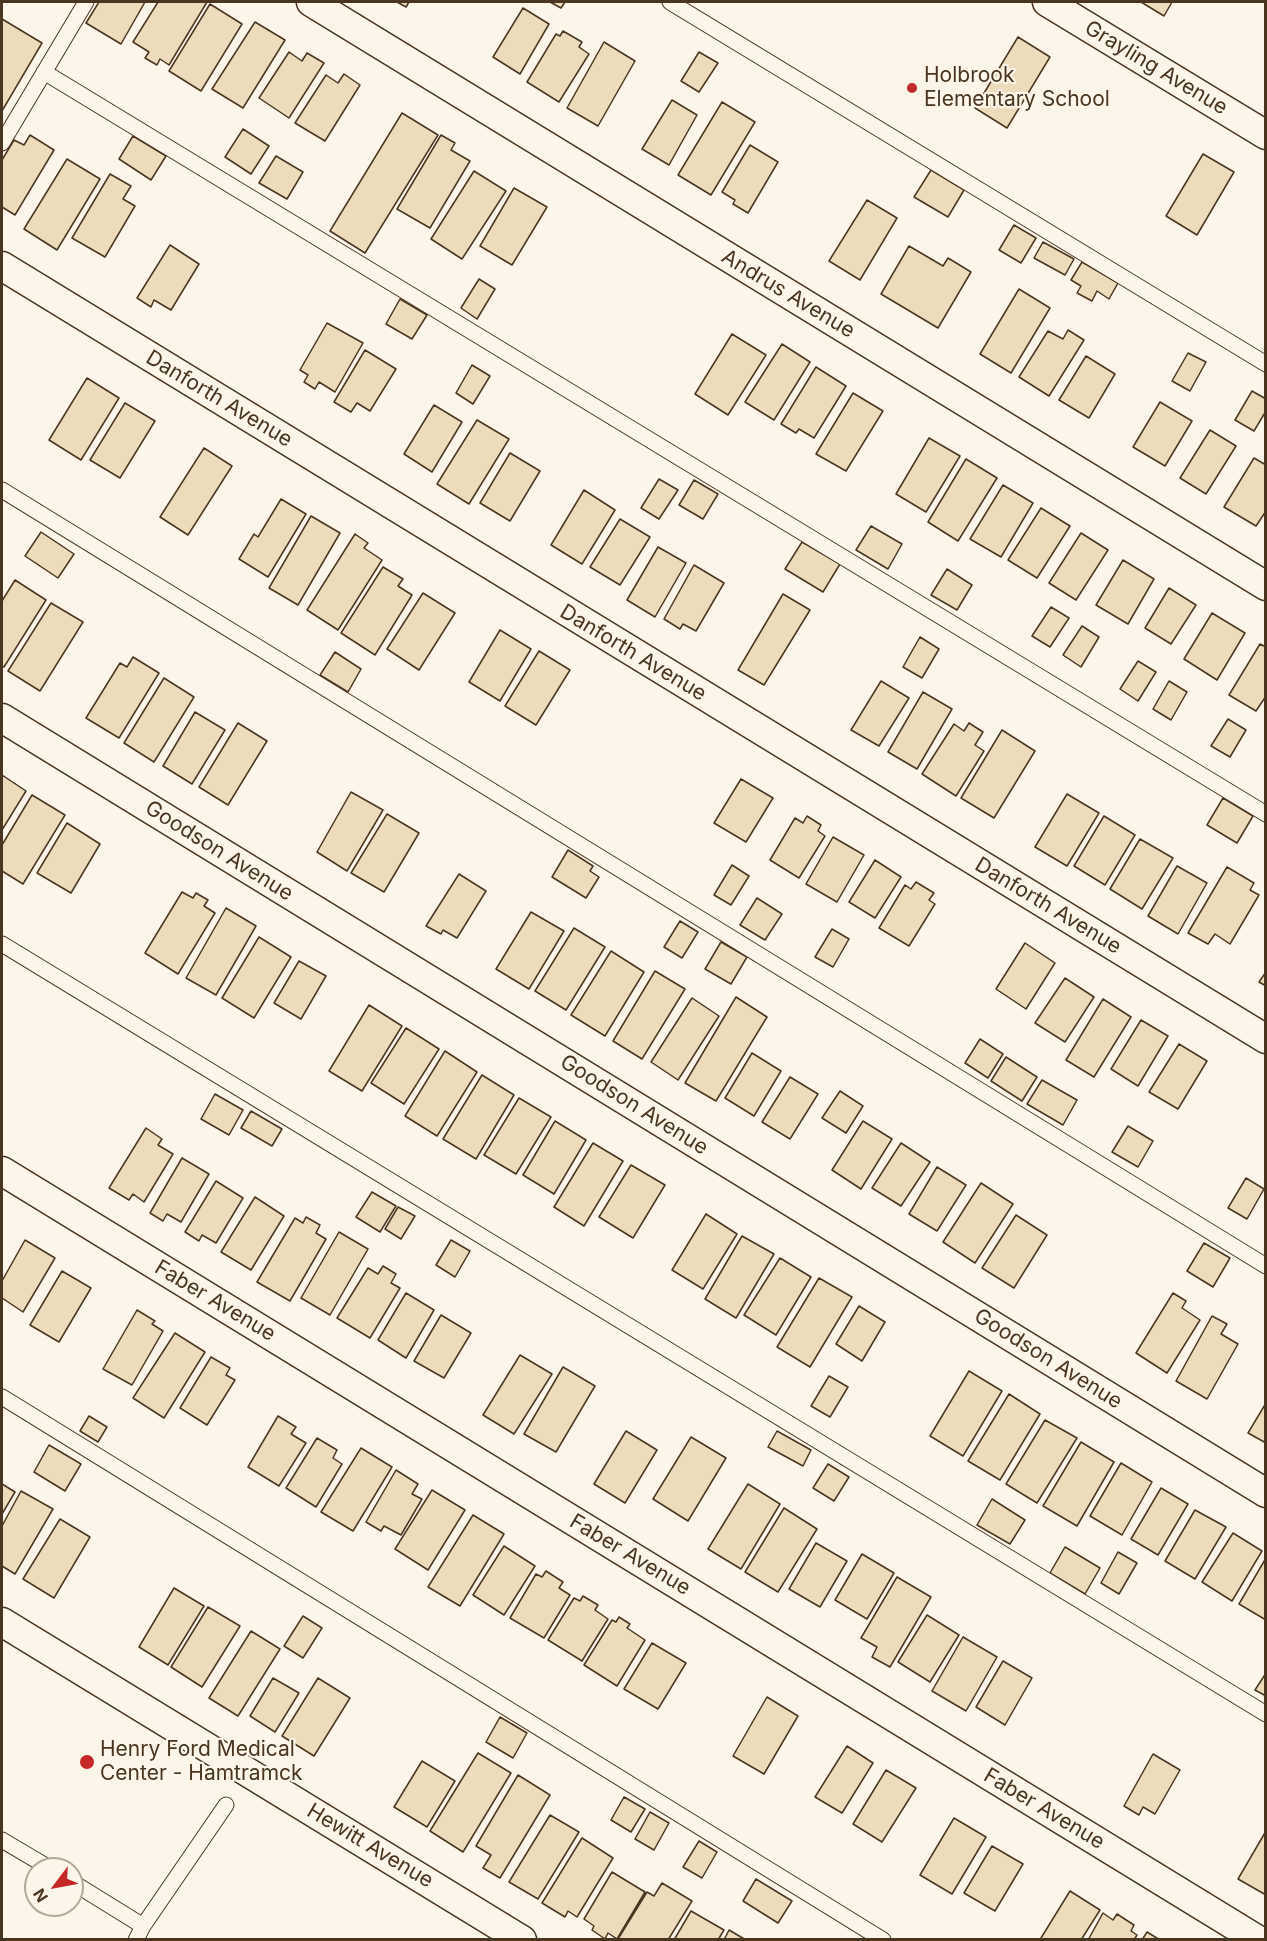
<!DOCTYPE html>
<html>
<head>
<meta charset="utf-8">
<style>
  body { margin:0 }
  #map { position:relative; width:1267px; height:1941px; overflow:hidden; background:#fbf6e9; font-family:Inter,sans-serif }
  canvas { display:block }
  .frame { position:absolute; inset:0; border:3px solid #4a3520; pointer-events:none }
  .north { position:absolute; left:24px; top:1857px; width:60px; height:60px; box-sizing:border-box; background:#fbf6e9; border:2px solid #b4a999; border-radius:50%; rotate:238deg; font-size:16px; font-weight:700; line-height:24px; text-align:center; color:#4a3520 }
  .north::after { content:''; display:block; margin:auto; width:21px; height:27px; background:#c62828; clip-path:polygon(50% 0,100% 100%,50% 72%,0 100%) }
</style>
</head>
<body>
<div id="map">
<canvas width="1267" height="1941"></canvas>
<div class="frame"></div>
<div class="north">N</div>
</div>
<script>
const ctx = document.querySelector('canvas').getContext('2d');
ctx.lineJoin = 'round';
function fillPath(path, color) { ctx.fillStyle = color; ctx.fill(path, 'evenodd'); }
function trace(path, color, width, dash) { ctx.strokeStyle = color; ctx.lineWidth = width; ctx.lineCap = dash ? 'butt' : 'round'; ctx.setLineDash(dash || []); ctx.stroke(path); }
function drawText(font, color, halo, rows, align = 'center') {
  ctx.font = font + ' Inter,sans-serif'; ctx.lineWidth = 4.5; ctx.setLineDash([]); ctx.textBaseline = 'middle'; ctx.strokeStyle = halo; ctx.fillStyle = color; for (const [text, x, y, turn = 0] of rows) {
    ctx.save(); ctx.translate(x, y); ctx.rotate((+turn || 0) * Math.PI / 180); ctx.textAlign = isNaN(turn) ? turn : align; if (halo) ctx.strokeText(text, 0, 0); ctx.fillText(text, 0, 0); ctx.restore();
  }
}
const building = new Path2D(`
  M99,2H145L121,44L86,23Z
  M158,2H207L169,65L160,59L157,65L145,58L149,52L133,42Z
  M397,2H409L406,7Z
  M550,2H565L561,8Z
  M1141,2H1172L1164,16Z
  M210,4L242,24L201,91L169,71Z
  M523,8L549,24L520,74L493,57Z
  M2,19L42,43L2,111Z
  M255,22L285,40L243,108L212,89Z
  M563,31L582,42L579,47L589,54L559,102L527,82L556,34L560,36Z
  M1018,37L1050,57L1007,128L975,108Z
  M604,42L635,61L598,126L567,108Z
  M289,52L302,61L307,53L324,63L289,118L259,98Z
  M699,52L718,63L699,92L681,81Z
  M344,74L360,85L325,141L295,123L326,75L338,83Z
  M672,100L697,115L669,165L642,149Z
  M722,102L755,122L711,195L678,175Z
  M402,113L438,135L365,253L330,231Z
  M243,129L269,146L251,174L225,157Z
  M30,135L54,150L15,215L2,207V160L14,140L24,145Z
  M441,135L455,143L451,150L470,161L430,228L397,209Z
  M133,136L166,156L151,180L119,159Z
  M750,145L778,162L748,213L733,204L735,200L722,192Z
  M1203,154L1234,172L1197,235L1166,216Z
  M276,156L303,172L287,199L259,183Z
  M67,159L100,179L57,250L24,229Z
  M931,170L964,190L948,217L914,197Z
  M474,171L506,191L462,259L431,239Z
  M110,174L131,186L123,199L135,206L105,257L72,238Z
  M514,188L547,207L512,265L480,246Z
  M867,200L897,218L860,280L829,261Z
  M1014,225L1036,238L1021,263L999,250Z
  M1043,242L1074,259L1065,275L1034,258Z
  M170,245L199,264L171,310L154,300L151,307L137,298Z
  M909,246L943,266L948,258L971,272L938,328L881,294Z
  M1082,262L1118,283L1109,299L1097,291L1092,301L1077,293L1081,286L1071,280Z
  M479,279L495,289L477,319L461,308Z
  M1019,289L1050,308L1011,373L980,354Z
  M400,299L427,315L412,339L386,324Z
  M327,323L363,343L335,392L319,382L315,389L304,382L308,375L300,370Z
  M1068,330L1084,340L1049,396L1019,377L1048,331L1063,339Z
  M732,334L766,355L728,415L695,394Z
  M782,344L810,362L774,420L745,402Z
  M365,350L396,369L370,411L357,403L351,412L334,402Z
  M1188,353L1206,362L1190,391L1172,381Z
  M1086,356L1115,374L1089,418L1059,400Z
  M472,365L490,376L473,404L456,393Z
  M816,367L846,386L814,438L799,429L796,433L781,424Z
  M87,378L119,398L81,460L49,440Z
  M1252,391L1266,399V411L1254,431L1235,420Z
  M853,393L883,411L846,471L816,454Z
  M1160,402L1192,421L1165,466L1133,447Z
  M125,403L155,421L120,478L90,460Z
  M434,405L462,422L432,472L404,454Z
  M477,420L509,439L469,504L437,484Z
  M1210,430L1236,446L1206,494L1180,478Z
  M929,438L960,456L926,512L896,494Z
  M204,448L232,466L188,535L160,517Z
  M510,453L540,471L510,521L480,503Z
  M1254,458L1266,465V511L1256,526L1224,507Z
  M966,459L997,478L958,541L928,522Z
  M659,479L678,490L659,519L641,508Z
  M694,480L718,494L703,519L679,505Z
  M1003,485L1033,503L1001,557L970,539Z
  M584,490L615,510L582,564L551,545Z
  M281,499L306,514L268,577L239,559L254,534L258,537Z
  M1041,508L1070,526L1037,578L1008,560Z
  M311,516L340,533L298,605L269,588Z
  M620,519L650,537L620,585L590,567Z
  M871,526L902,544L888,569L856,550Z
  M41,532L74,554L58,578L25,556Z
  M1081,533L1108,550L1076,600L1049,583Z
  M355,534L368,543L364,548L382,560L338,630L307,610Z
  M802,542L840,564L823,592L785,569Z
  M658,547L686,563L655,617L627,600Z
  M1123,560L1154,579L1128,624L1096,605Z
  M694,565L724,583L696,631L683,624L680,629L664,619Z
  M383,567L403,579L398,586L412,595L375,655L341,633Z
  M947,569L972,585L957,610L931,595Z
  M15,580L46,600L4,667L2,666V601Z
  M1169,588L1196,605L1171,644L1145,628Z
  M423,593L455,613L419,670L387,649Z
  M783,594L810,610L764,685L738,670Z
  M51,603L83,622L40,691L8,671Z
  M1051,607L1069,618L1050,647L1032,636Z
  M1212,613L1245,633L1217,680L1184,659Z
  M1082,626L1099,637L1081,667L1063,655Z
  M500,630L531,649L500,701L469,682Z
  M920,637L939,649L922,678L903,667Z
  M1260,644L1266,647V696L1256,711L1229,695Z
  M539,651L570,670L536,725L505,706Z
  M335,652L361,669L348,692L320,675Z
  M133,657L159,673L119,738L86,718L120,663L127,667Z
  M1138,661L1156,672L1138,701L1120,689Z
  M164,678L194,697L154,762L124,743Z
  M881,681L909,698L879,746L851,730Z
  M1169,681L1187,692L1171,720L1153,709Z
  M923,692L952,709L917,769L888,752Z
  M195,712L225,730L192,784L163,766Z
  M1228,719L1246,730L1230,757L1211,746Z
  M238,723L267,741L228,805L199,787Z
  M969,723L983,732L975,745L984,751L956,796L922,774L954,724L964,731Z
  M1002,730L1035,751L994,818L961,798Z
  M2,775L26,791L2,830Z
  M741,779L773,798L746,842L714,823Z
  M351,792L383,810L347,871L317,852Z
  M1067,794L1099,813L1067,866L1035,847Z
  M32,795L65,815L23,884L2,871V845Z
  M1223,798L1253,816L1237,843L1207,825Z
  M387,814L419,833L384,892L351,873Z
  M807,816L821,825L818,831L825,836L799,878L770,860L795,818L803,823Z
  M1104,816L1135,835L1105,885L1074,866Z
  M67,823L100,844L71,893L37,873Z
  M833,837L864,855L837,902L806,884Z
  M1140,839L1173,858L1142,909L1110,889Z
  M568,850L593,866L590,871L599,877L586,898L552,877Z
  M875,860L901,877L875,918L849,902Z
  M732,865L749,876L731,905L714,895Z
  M1177,866L1207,883L1178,934L1148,916Z
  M1227,867L1254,883L1250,890L1259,895L1230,944L1215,934L1208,944L1188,933Z
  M459,874L486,891L457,938L443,930L441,934L426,926Z
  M916,882L934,893L929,900L935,904L909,946L879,928L905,885L911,889Z
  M182,892L193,898L196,893L208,900L204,906L215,913L178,974L145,953Z
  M757,898L782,914L765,940L740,925Z
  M226,908L256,926L216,995L186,978Z
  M531,912L564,931L529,989L496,969Z
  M680,921L698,932L682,958L664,947Z
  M574,928L605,947L566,1010L535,991Z
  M832,929L849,939L833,967L815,957Z
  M259,937L291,957L254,1018L222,998Z
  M721,942L747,957L731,984L705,969Z
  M1025,943L1055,963L1026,1009L996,989Z
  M611,951L644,972L605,1036L571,1015Z
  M299,961L326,976L301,1019L274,1003Z
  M655,971L685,989L642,1059L613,1041Z
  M1266,972V986L1259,982Z
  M1065,978L1094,997L1065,1042L1035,1023Z
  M736,997L767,1017L716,1101L685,1083Z
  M692,998L719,1016L678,1080L651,1062Z
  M1103,999L1131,1017L1094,1077L1066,1060Z
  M369,1005L402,1026L362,1091L329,1071Z
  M1141,1020L1168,1036L1138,1086L1111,1069Z
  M406,1028L439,1049L404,1104L371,1083Z
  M980,1039L1003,1054L988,1078L965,1063Z
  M1179,1044L1207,1061L1178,1109L1149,1092Z
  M445,1051L477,1072L437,1136L405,1116Z
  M752,1053L781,1071L754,1116L725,1098Z
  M1006,1057L1037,1077L1022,1101L991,1081Z
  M482,1075L514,1095L476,1159L443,1139Z
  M790,1077L818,1094L790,1139L762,1122Z
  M1042,1080L1077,1100L1063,1125L1027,1104Z
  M840,1091L863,1106L846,1133L822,1118Z
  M215,1094L243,1110L229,1135L201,1119Z
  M519,1098L551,1117L516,1174L484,1155Z
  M251,1111L282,1129L272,1146L241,1128Z
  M555,1121L586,1140L554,1194L523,1175Z
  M863,1121L892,1139L861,1189L832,1170Z
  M1128,1126L1153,1141L1138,1167L1112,1152Z
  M146,1128L162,1139L158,1145L173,1154L144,1202L133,1194L129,1200L109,1188Z
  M593,1143L623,1161L584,1226L554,1207Z
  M901,1143L930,1162L901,1206L872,1188Z
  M182,1158L209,1174L181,1222L167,1214L163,1221L150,1213Z
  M631,1165L665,1185L633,1238L599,1217Z
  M937,1167L966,1185L937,1231L909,1214Z
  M1246,1178L1264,1189L1247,1219L1228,1208Z
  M216,1181L243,1198L216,1243L202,1235L199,1241L185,1232Z
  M981,1183L1013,1204L975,1263L943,1242Z
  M372,1192L396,1206L380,1232L356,1217Z
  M255,1197L284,1216L251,1270L221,1252Z
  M398,1207L415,1216L401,1239L385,1229Z
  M706,1214L737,1234L703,1289L672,1270Z
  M1016,1215L1047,1235L1014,1288L982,1268Z
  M306,1217L320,1225L316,1233L326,1239L290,1301L257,1282L295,1218L303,1223Z
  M339,1232L368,1249L330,1315L301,1298Z
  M742,1236L774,1254L736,1318L705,1299Z
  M25,1240L55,1258L23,1312L2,1298V1281Z
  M451,1240L470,1251L455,1277L436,1265Z
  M1204,1243L1230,1258L1213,1287L1187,1271Z
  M780,1258L811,1277L776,1335L744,1315Z
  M383,1266L396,1274L391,1283L400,1288L370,1338L337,1318L368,1268L378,1274Z
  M62,1271L91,1288L59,1342L30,1325Z
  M819,1278L852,1297L810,1367L777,1347Z
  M406,1293L434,1310L406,1358L378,1340Z
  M1173,1293L1186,1301L1182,1308L1200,1320L1167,1373L1136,1353Z
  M859,1306L885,1322L862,1361L836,1344Z
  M137,1310L155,1321L152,1324L163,1331L132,1385L103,1369Z
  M441,1315L471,1333L444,1378L414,1361Z
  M1212,1316L1227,1324L1221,1334L1238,1344L1207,1399L1176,1381Z
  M175,1333L205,1352L164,1418L133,1398Z
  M520,1355L552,1374L514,1434L483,1415Z
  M211,1357L230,1368L226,1375L235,1380L207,1425L180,1408Z
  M563,1367L595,1386L556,1452L524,1434Z
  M969,1371L1002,1391L963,1456L930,1436Z
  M829,1376L848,1387L830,1417L811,1406Z
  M1009,1394L1040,1414L1000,1480L968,1461Z
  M1266,1403V1443L1248,1433Z
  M89,1416L107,1427L98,1442L80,1431Z
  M278,1416L296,1427L291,1434L306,1443L279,1486L248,1467Z
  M1045,1420L1077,1438L1037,1503L1006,1484Z
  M626,1431L657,1450L625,1503L594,1484Z
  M777,1431L811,1450L803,1466L768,1447Z
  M691,1437L726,1458L688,1521L653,1499Z
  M317,1438L337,1450L333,1458L342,1464L316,1507L286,1488Z
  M1081,1442L1114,1462L1077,1526L1043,1506Z
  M49,1445L81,1464L65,1491L34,1472Z
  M361,1448L392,1467L353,1531L321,1512Z
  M1121,1463L1152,1482L1122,1535L1090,1516Z
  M828,1464L849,1477L834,1501L813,1488Z
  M396,1470L418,1484L412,1494L422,1499L401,1535L384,1526L381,1531L366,1522Z
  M2,1484L15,1492L2,1514Z
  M748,1484L780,1504L741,1569L708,1549Z
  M1161,1488L1188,1504L1158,1555L1131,1539Z
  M432,1490L465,1510L428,1570L395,1549Z
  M21,1491L53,1509L15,1574L2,1566V1526Z
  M992,1499L1025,1520L1010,1544L977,1525Z
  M784,1508L817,1529L778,1592L745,1572Z
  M1195,1510L1226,1527L1195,1579L1165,1561Z
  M473,1515L504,1534L460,1606L428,1587Z
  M60,1519L90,1537L54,1598L23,1579Z
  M1233,1533L1262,1551L1232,1601L1202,1582Z
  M816,1543L847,1561L820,1607L789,1589Z
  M504,1546L535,1566L504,1615L473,1595Z
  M1065,1547L1100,1568L1085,1594L1050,1573Z
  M1118,1552L1137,1563L1119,1594L1101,1583Z
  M862,1554L894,1573L867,1619L835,1600Z
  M1266,1558V1620L1239,1604Z
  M546,1571L563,1582L559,1588L570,1595L544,1638L510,1618L536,1574L542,1577Z
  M897,1577L931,1597L890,1667L872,1657L877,1647L861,1638Z
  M174,1588L204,1606L168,1665L139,1647Z
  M583,1596L598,1605L595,1610L608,1619L582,1661L548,1640L574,1598L580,1601Z
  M208,1607L240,1626L202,1687L171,1667Z
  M927,1615L959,1635L930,1682L898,1662Z
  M303,1616L322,1628L303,1658L284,1646Z
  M619,1617L630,1624L627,1628L645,1640L617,1686L584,1665L612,1620L616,1622Z
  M251,1631L280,1649L238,1716L209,1698Z
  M963,1637L997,1657L966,1711L932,1691Z
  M652,1643L686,1663L658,1709L624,1689Z
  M1003,1661L1032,1678L1005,1725L976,1707Z
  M1266,1673V1696L1255,1690Z
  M273,1678L299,1693L275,1732L250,1716Z
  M318,1678L350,1698L314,1756L282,1736Z
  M767,1697L798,1716L764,1774L733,1756Z
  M500,1717L527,1733L513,1758L486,1742Z
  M847,1746L873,1763L842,1813L815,1797Z
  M478,1753L511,1773L463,1852L430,1831Z
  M1153,1754L1180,1770L1155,1814L1143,1807L1139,1815L1124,1806Z
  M422,1761L455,1781L427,1827L394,1807Z
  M886,1770L916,1788L882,1842L853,1824Z
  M518,1775L550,1795L500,1878L483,1868L491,1855L476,1846Z
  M624,1797L645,1809L631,1832L611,1820Z
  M650,1812L669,1823L654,1850L635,1839Z
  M550,1815L579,1832L538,1899L509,1882Z
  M954,1818L986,1837L952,1894L920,1875Z
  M1266,1831V1895L1238,1879Z
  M582,1838L613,1858L577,1917L568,1911L565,1917L542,1903Z
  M699,1841L717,1852L702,1878L683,1867Z
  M992,1846L1023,1864L995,1911L964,1893Z
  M612,1872L645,1892L617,1939L608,1933L605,1939L592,1930L594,1926L584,1919Z
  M756,1879L792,1901L778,1923L743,1901Z
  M662,1883L692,1901L668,1940L618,1939L647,1892L654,1896Z
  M1070,1891L1100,1910L1081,1940H1043L1041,1938Z
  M691,1911L724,1930L718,1940H674Z
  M1103,1913L1113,1920L1117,1914L1134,1925L1131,1931L1137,1935L1134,1940H1088Z
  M729,1930L746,1940H724Z
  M1147,1932L1160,1940H1142Z`);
const lane = new Path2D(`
  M670,2L1266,364
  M44,72L1266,814
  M2,143L86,2
  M2,490L1266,1266
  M2,944L1266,1714
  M2,1397L883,1940
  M2,1840L51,1869
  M72,1882L143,1926
  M136,1940L143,1926L226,1805`);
const street = new Path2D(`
  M311,2L1266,586
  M1047,2L1266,135
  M2,266L1266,1039
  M2,718L1266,1493
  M2,1171L1258,1940
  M2,1622L522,1940`);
const markers = [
  [912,88,6,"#c62828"],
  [87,1762,8,"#c62828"]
];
const streetNames = [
  ["Grayling Avenue",1156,68,31],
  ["Andrus Avenue",788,294,31],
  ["Danforth Avenue",219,399,31],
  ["Danforth Avenue",633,653,31],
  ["Goodson Avenue",219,851,32],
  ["Danforth Avenue",1048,906,31],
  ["Goodson Avenue",634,1105,32],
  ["Faber Avenue",215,1301,31],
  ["Goodson Avenue",1048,1359,32],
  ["Faber Avenue",630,1555,31],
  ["Faber Avenue",1044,1809,31],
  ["Hewitt Avenue",370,1846,31]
];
const poiNames = [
  ["Holbrook",924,76],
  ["Elementary School",924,100],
  ["Henry Ford Medical",100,1750],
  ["Center - Hamtramck",100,1774]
];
fillPath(building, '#ecdcbc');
trace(building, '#4a3520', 1.5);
trace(lane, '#4a3520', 17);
trace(street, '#4a3520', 31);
trace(lane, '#fbf6e9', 15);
trace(street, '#fbf6e9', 28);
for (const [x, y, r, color] of markers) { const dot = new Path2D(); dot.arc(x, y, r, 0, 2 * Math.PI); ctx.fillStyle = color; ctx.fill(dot); trace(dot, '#fbf6e9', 2); }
drawText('21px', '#4a3520', '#fbf6e9', streetNames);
drawText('21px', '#4a3520', '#fbf6e9', poiNames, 'left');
</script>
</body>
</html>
